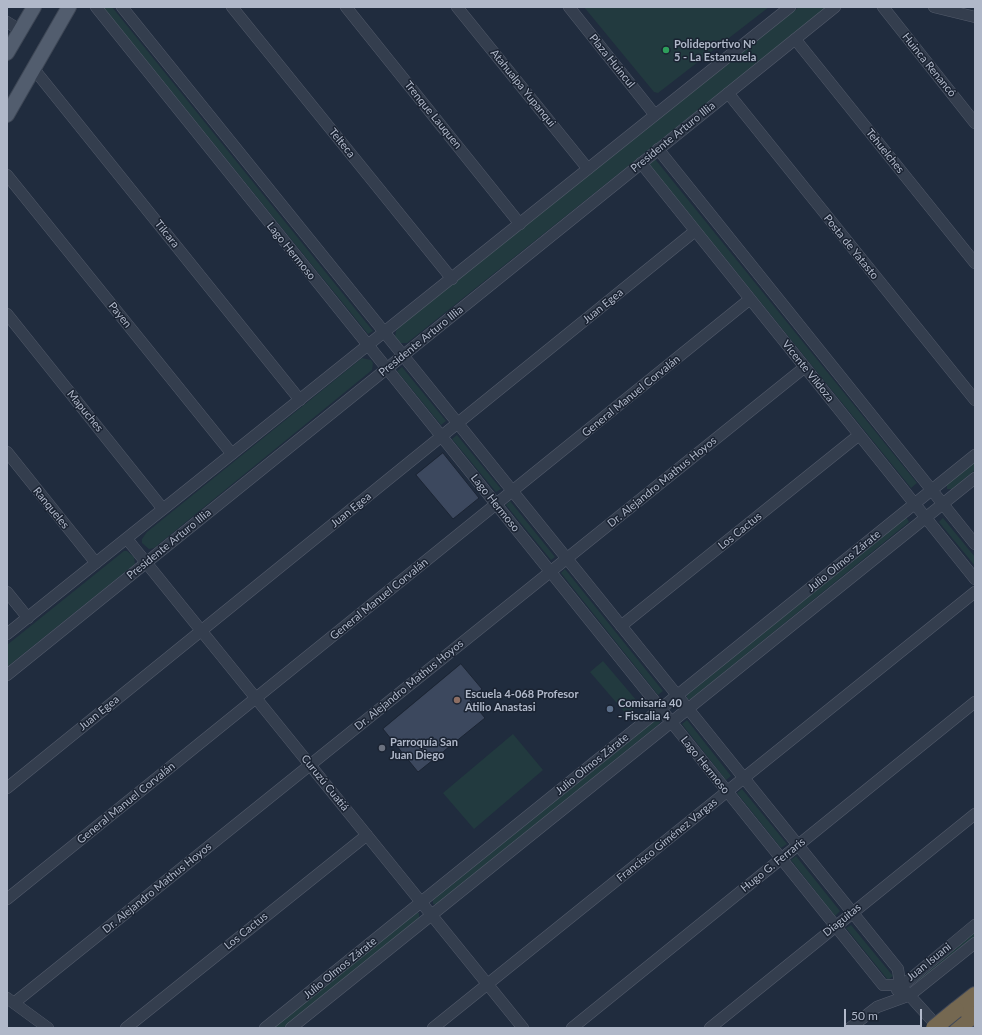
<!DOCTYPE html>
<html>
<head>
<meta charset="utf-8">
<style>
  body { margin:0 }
  #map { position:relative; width:982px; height:1035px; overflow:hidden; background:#202c3e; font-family:Lato,sans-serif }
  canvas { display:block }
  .frame { position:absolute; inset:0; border:8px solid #b0b8c9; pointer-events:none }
  .scale { position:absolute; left:844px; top:1009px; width:78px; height:18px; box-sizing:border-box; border:2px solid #b0b8c9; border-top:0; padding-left:5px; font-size:12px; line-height:14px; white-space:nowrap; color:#b0b8c9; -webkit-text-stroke:3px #1a2332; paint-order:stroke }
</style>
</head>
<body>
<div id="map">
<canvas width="982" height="1035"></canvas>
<div class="frame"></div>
<div class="scale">50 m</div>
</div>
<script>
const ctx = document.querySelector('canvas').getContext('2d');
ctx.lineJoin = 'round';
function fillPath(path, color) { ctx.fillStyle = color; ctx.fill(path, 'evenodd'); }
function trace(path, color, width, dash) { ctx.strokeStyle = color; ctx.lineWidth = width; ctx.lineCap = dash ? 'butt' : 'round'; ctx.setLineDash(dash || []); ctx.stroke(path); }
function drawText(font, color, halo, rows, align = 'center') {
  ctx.font = font + ' Lato,sans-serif'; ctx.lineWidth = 3; ctx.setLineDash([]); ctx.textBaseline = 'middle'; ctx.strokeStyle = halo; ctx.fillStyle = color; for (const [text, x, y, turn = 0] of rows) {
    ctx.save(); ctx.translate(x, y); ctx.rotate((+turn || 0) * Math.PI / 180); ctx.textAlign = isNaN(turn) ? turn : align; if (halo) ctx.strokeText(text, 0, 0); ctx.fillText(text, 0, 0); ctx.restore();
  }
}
const green = new Path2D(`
  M103,7H112L373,331L368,334Z
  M584,7H769L658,93L654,92Z
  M799,7H827L407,343H400L395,337L396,331L399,327Z
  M655,159L917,483L911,488L649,164Z
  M362,358L371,360L373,363L372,370L154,548L149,549L142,543V539L147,532Z
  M402,367L446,421L441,425L397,371Z
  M457,435L501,489L496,492L452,439Z
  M975,462V470L952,489H947V484Z
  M510,501L555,557L551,560L506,505Z
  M906,517L909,522L691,699H687V695Z
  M943,518L975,557V566L939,522Z
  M124,551H127L134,557L135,564L7,667V645Z
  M565,569L663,691L658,695L561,573Z
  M603,661L637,701L635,707L627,715L590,672Z
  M658,718L662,720L658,725L437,904H433V900Z
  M687,720L731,776L726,780L682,724Z
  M513,734L543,770L474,829L443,793Z
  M742,789L787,844L781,848L737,793Z
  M796,856L840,911L835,916L791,860Z
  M416,913H419V918L283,1028H272Z
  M851,925L893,976L888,980L846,928Z
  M975,932V936L917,982L915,980Z`);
const building = new Path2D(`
  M443,453L479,498L453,519L416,475Z
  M461,664L482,689L470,700L485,718L418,772L383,729Z`);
const minor = new Path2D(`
  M96,7L883,985H900
  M122,7L898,969L900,985L939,1028
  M232,7L452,279
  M346,7L520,224
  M457,7L588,169
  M569,7L655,115
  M883,7L975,123
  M934,7L975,17
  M7,22L20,30
  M795,39L975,263
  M33,68L300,400
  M728,93L975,400
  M658,149L975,544
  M641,163L975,579
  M7,175L232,454
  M7,314L163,509
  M7,452L96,563
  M127,539L523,1028
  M7,592L28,618
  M621,626L859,435
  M7,634L790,7
  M7,675L835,7
  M7,788L695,231
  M7,899L750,299
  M897,990L975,925
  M7,998L48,1028
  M14,1003L805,367
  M126,1028L367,835
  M265,1028L975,455
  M291,1028L975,478
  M433,1028L975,592
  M572,1028L975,702
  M710,1028L975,814
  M850,1028L877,1007L910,995L975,943`);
const major = new Path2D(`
  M7,53L34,7
  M7,115L69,7`);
const highway = new Path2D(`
  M956,1010L975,995
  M958,1028L975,1014`);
const highwayBridge = new Path2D(`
  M934,1028L956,1010`);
const markers = [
  [666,50,4,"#2e9e5b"],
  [457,700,4,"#8d6e63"],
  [610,709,4,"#5c6f8a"],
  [382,748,4,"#6b7280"]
];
const poiNames = [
  ["Polideportivo Nº",674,44],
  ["5 - La Estanzuela",674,57],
  ["Escuela 4-068 Profesor",465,694],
  ["Atilio Anastasi",465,707],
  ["Comisaría 40",618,703],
  ["- Fiscalia 4",618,716],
  ["Parroquía San",390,742],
  ["Juan Diego",390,755]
];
const streetNames = [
  ["Plaza Huincul",612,61,51],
  ["Huinca Renancó",929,65,51],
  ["Atahualpa Yupanqui",523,88,51],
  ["Trenque Lauquen",433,115,51],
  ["Presidente Arturo Illia",673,137,-39],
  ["Telteca",342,143,51],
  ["Tehuelches",885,151,51],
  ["Tilcara",167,234,51],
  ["Posta de Yatasto",851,247,51],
  ["Lago Hermoso",291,251,51],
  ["Juan Egea",603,306,-39],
  ["Payen",120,315,51],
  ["Presidente Arturo Illia",421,341,-39],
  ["Vicente Vildoza",808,371,51],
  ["General Manuel Corvalán",631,396,-39],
  ["Mapuches",85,411,51],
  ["Dr. Alejandro Mathus Hoyos",662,482,-39],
  ["Lago Hermoso",495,503,51],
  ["Ranqueles",51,508,51],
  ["Juan Egea",351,510,-39],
  ["Los Cactus",740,531,-39],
  ["Presidente Arturo Illia",169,544,-39],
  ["Julio Olmos Zárate",844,561,-39],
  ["General Manuel Corvalán",379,599,-39],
  ["Dr. Alejandro Mathus Hoyos",409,685,-39],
  ["Juan Egea",99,713,-39],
  ["Julio Olmos Zárate",592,764,-39],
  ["Lago Hermoso",705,765,51],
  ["Curuzú Cuatiá",325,783,51],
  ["General Manuel Corvalán",126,803,-39],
  ["Francisco Giménez Vargas",667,840,-39],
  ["Hugo G. Ferraris",773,865,-39],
  ["Dr. Alejandro Mathus Hoyos",157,888,-39],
  ["Diaguitas",842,920,-39],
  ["Los Cactus",246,931,-39],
  ["Juan Isuani",929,962,-39],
  ["Julio Olmos Zárate",340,968,-39]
];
fillPath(green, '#223a3f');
fillPath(building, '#3c485e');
trace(building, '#1c2534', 1);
trace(minor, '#535b6b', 12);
trace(major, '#3e4756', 16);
trace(highway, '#404858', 18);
trace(minor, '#343e4e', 11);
trace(major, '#525d6e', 14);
trace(highway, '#756851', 16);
trace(highwayBridge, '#404858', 18, []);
trace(highwayBridge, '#756851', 16);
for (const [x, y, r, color] of markers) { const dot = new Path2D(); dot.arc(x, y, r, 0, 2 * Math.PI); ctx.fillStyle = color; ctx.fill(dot); trace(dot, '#1a2332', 1.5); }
drawText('bold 11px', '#b0b8c9', '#1a2332', poiNames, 'left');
drawText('11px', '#b0b8c9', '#1a2332', streetNames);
</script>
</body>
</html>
